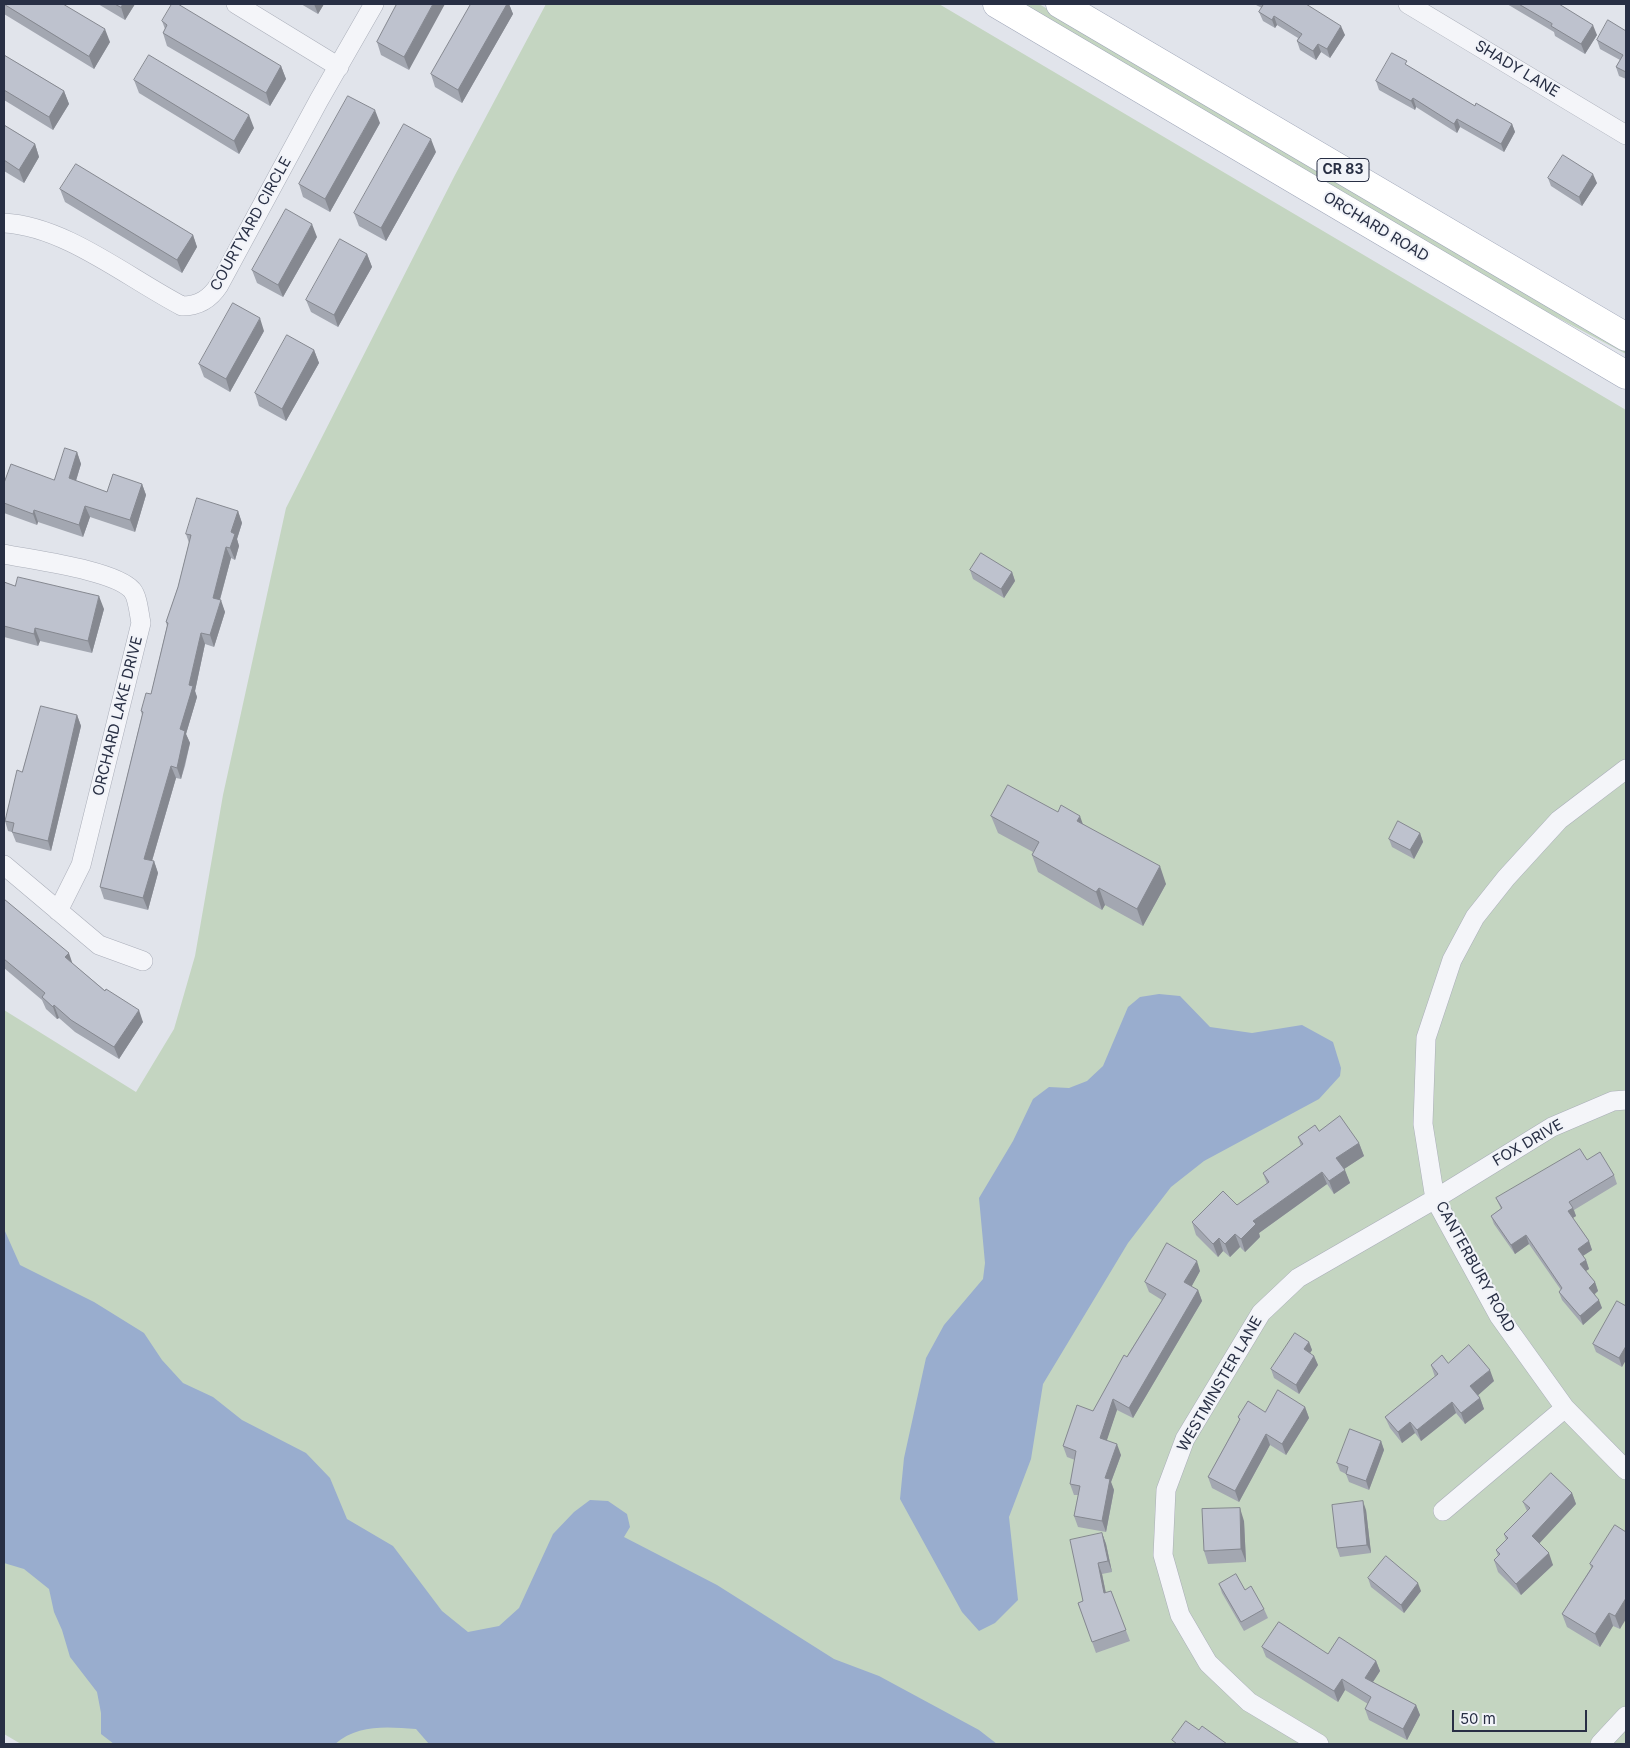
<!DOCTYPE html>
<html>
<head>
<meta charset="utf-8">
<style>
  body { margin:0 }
  #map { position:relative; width:1630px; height:1748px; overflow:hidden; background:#e1e4eb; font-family:Inter,sans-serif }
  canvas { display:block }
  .frame { position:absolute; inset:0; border:5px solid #282f44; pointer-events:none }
  .scale { position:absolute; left:1452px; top:1710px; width:135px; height:22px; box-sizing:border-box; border:2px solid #282f44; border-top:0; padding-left:6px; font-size:15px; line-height:18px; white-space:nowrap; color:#282f44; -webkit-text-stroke:4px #f1f3f8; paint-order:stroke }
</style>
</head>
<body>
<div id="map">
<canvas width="1630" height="1748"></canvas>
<div class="frame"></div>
<div class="scale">50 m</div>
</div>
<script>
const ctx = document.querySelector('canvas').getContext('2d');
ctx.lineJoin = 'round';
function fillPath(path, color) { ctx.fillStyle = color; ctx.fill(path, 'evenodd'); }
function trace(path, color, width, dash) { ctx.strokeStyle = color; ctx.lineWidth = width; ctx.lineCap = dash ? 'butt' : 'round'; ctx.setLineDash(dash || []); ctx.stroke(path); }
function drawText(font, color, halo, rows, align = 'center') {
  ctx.font = font + ' Inter,sans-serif'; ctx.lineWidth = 4; ctx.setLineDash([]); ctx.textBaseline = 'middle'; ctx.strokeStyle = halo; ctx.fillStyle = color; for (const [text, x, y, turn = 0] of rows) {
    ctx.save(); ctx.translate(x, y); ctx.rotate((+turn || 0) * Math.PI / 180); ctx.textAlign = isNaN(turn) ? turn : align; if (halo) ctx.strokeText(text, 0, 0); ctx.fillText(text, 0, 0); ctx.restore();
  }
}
const green = new Path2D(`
  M546,4H939L1626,410V1744H21L4,1734V1010L136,1092L174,1029L195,956L223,795L286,508L455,175Z
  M1018,4H1039L1626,349V354L1498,286Z`);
const water = new Path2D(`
  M1159,994L1180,996L1210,1027L1252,1033L1302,1025L1333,1042L1341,1068L1340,1076L1319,1099L1204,1161L1171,1187L1128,1243L1043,1384L1031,1459L1009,1517L1018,1600L995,1623L979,1631L962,1612L900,1499L904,1458L926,1358L944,1325L983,1279L985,1263L979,1198L1013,1141L1033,1099L1049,1087L1069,1088L1087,1081L1103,1066L1128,1007L1140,997Z
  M4,1229L20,1265L94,1302L144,1333L162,1360L183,1383L213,1397L242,1420L306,1453L330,1478L347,1519L393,1546L442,1611L468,1632L499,1626L519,1608L553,1534L574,1512L590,1500L608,1501L627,1514L630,1527L624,1537L717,1585L834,1659L879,1676L979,1730L997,1744H429L416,1729C387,1727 358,1724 335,1744H114L101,1734V1713L97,1692L70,1657L62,1630L54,1612L49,1589L24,1569L4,1563Z`);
const minor = new Path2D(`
  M236,4L339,67
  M1408,4L1626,135
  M4,223C65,226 128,278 182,306C199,306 210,299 219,285L319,100L374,4
  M4,554C32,560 114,570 132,590C138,597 139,614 141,623L81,865L58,911
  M1626,769L1559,820L1506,878L1475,917L1452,960L1426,1038L1423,1124L1435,1199L1499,1316L1565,1408L1626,1470
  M4,865L99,945L143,961
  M1443,1511L1565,1408
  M1319,1744L1249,1702L1208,1663L1180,1615L1163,1555L1166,1490L1185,1439L1261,1313L1298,1278L1435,1199L1552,1127L1613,1101L1626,1100
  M1600,1744L1626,1716`);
const primary = new Path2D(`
  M997,4L1626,375
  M1060,4L1626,337`);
const wall = new Path2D(`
  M4,4L110,42L94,69L4,14Z
  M98,4H135L125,20Z
  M301,4H324L318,14Z
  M397,4L409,70L381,55L377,42Z
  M471,4H509L513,14L462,103L435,87L431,74Z
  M1255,4H1306L1345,35L1330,58L1321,52L1316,60L1300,50L1297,41L1298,38L1277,25L1275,28L1263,21L1259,12L1262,8L1256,5Z
  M1507,4H1559L1597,35L1585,54L1555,36L1554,32Z
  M162,21L281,66L286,79L270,106L167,46L163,33L165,29Z
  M1626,31V79L1619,76L1616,67L1620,60L1600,49L1597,40Z
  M4,55L64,91L69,104L53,130L4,100Z
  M1408,66L1475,106L1512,124L1515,132L1504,152L1460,127L1457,133L1416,107L1415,110L1379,90L1376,81Z
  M134,80L254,128L239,154L139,93Z
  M380,123L330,212L303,197L299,184Z
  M4,125L35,144L39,157L24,183L4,171Z
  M436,152L386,241L359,226L354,213Z
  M1548,178L1597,183L1582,206L1551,186Z
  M60,189L193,235L197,247L182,273L65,202Z
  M317,237L283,297L257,283L252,270Z
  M367,254L372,267L338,327L311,312L306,300Z
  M264,331L230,392L204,377L199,364Z
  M314,350L319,363L286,421L259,406L255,393Z
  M77,452L81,464L76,481L107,492L142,484L146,495L135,532L90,517L83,537L38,522L37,525L4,513V483L54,480Z
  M238,511L242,523L237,539L239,546L235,560L231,558L220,600L225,612L214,647L205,644L195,691L197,697L186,734L190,743L185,766L181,779L176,778L152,861H154L158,873L148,910L104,899L100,887L142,715L141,711L151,694L167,626L166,622L178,587L189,543L186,534Z
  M970,570L1012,572L1015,581L1004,598L973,579Z
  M4,582L15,586L104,609L92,653L40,641L38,646L4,637Z
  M77,715L81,726L51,851L16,842L12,832L8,831L5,821L22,772Z
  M1058,812L1083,824L1166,884L1143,926L1105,905L1102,910L1038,872L1032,855L1033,852L998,833L991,816Z
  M1420,833L1423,842L1414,859L1392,847L1389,839Z
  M4,899L73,964L143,1022L119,1059L75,1032L59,1018L57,1019L46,1009L42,1000L4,968Z
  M1319,1131L1359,1143L1364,1156L1344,1169L1350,1183L1334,1194L1327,1184L1259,1233L1260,1237L1245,1252L1240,1247L1230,1257L1223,1251L1218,1257L1196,1235L1192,1222L1237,1205L1267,1184L1263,1173L1301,1146L1298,1137Z
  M1587,1160L1614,1175L1617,1184L1574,1210L1576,1216L1573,1218L1589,1241L1592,1250L1583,1256L1586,1260L1589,1269L1585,1271L1595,1282L1598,1291L1595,1294L1602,1308L1583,1325L1562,1300L1559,1292L1561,1290L1529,1244L1515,1254L1494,1224L1491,1216L1501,1209L1496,1198Z
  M1200,1271L1191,1287L1198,1290L1202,1301L1133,1418L1117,1410L1106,1441L1121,1455L1111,1482L1114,1490L1106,1532L1078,1527L1074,1516L1078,1495H1074L1070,1484L1075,1460L1067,1457L1063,1446L1093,1411L1162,1300L1149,1292L1145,1282Z
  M1626,1306L1622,1367L1596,1352L1593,1344Z
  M1309,1342L1312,1350L1310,1353L1314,1356L1318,1365L1299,1394L1274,1378L1271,1369Z
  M1448,1363L1494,1381L1478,1395L1480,1398L1484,1409L1465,1424L1456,1413L1421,1441L1415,1433L1402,1443L1390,1428L1385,1417L1435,1377L1431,1365Z
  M1305,1407L1309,1418L1286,1455L1270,1445L1239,1502L1212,1488L1208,1477L1239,1420L1238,1417L1265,1412Z
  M1381,1441L1384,1450L1369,1490L1349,1482L1346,1474L1340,1471L1337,1463Z
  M1572,1493L1576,1504L1539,1543L1553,1565L1521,1595L1498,1572L1494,1560L1498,1556L1496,1550L1506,1540L1504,1534L1527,1511L1523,1502Z
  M1366,1510L1371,1553L1340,1557L1337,1548Z
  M1244,1521L1246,1562L1208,1564L1204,1551Z
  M1626,1532L1620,1629L1613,1626L1600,1647L1567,1627L1562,1614L1591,1568L1590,1564Z
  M1102,1533L1106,1544L1112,1572L1102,1574L1106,1593L1111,1591L1130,1641L1096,1653L1078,1603L1083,1601Z
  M1368,1578L1421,1591L1404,1613L1371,1587Z
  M1219,1584L1245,1590L1264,1609L1268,1618L1244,1631L1222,1593Z
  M1262,1647L1328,1654L1376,1661L1380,1671L1373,1682L1416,1705L1420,1715L1407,1740L1369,1720L1365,1709L1368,1704L1345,1690L1338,1702L1266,1657Z`);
const shadedWall = new Path2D(`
  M123,4H135L125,20L121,7Z
  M314,4H324L318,14Z
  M433,4H445L409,70L404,57Z
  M507,4H509L513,14L462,103L458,90Z
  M1274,16L1277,25L1275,28L1272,20Z
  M1593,25L1597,35L1585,54L1581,44Z
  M1341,26L1345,35L1330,58L1327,49Z
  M105,29L110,42L94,69L89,56Z
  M1318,44L1321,52L1316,60L1313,51Z
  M281,66L286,79L270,106L266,93Z
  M64,91L69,104L53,130L49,117Z
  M1413,98L1416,107L1415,110L1411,101Z
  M375,110L380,123L330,212L325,199Z
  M249,115L254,128L239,154L234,141Z
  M1457,119L1460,127L1457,133L1454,124Z
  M1512,124L1515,132L1504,152L1501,144Z
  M431,139L436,152L386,241L381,228Z
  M35,144L39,157L24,183L19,170Z
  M1593,174L1597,183L1582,206L1579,197Z
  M312,224L317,237L283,297L278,285Z
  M193,235L197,247L182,273L177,260Z
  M367,254L372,267L338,327L334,315Z
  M260,318L264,331L230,392L226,379Z
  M314,350L319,363L286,421L282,409Z
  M77,452L81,464L73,490L69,478Z
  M142,484L146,495L135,532L130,520Z
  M85,506L90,517L83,537L79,525Z
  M34,510L38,522L37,525L33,514Z
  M238,511L242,523L237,539L239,546L235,560L230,548L231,532Z
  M226,547L231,558L217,610L213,598Z
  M1012,572L1015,581L1004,598L1001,589Z
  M99,596L104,609L92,653L88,641Z
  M221,600L225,612L214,647L210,635Z
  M35,628L40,641L38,646L34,634Z
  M201,633L205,644L195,691L197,697L186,734L190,743L181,779L177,768L180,729L189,685Z
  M77,715L81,726L51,851L48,841Z
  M171,766L176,778L149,871L144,859Z
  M1080,816L1086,833L1077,821Z
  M1420,833L1423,842L1414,859L1410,850Z
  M154,861L158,873L148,910L143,898Z
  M1160,866L1166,884L1143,926L1137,909Z
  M1099,888L1105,905L1102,910L1096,892Z
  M69,953L73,965L65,957Z
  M54,1005L59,1018L57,1019L53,1007Z
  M139,1010L143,1022L119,1059L114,1047Z
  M1359,1143L1364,1156L1341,1171L1336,1158Z
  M1345,1170L1350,1183L1334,1194L1329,1181Z
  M1322,1172L1327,1184L1259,1233L1260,1237L1245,1252L1241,1239L1253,1221Z
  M1573,1208L1576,1216L1571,1219L1568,1211Z
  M1235,1234L1240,1247L1230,1257L1225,1244Z
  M1526,1235L1529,1244L1515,1254L1511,1245Z
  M1219,1238L1223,1251L1218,1257L1213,1244Z
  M1589,1241L1592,1250L1581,1257L1578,1249Z
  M1586,1260L1589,1269L1583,1273L1580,1264Z
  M1197,1261L1200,1271L1188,1293L1184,1282Z
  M1595,1282L1598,1291L1592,1296L1589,1288Z
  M1198,1290L1202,1301L1133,1418L1129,1408Z
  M1599,1300L1602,1308L1583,1325L1580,1316Z
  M1309,1342L1312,1350L1307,1358L1304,1349Z
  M1626,1346V1360L1622,1367L1619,1358Z
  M1314,1356L1318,1365L1299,1394L1296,1385Z
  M1490,1370L1494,1381L1475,1398L1470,1386Z
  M1480,1398L1484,1409L1465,1424L1461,1413Z
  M1113,1399L1117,1410L1104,1449L1100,1438Z
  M1452,1402L1456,1413L1421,1441L1417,1430Z
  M1305,1407L1309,1418L1286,1455L1282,1444Z
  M1410,1422L1415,1433L1402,1443L1398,1432Z
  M1266,1434L1270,1445L1239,1502L1235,1491Z
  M1381,1441L1384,1450L1369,1490L1366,1481Z
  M1117,1444L1121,1455L1111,1482L1114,1490L1106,1532L1102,1521L1105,1478Z
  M1572,1493L1576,1504L1536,1547L1532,1536Z
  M1363,1501L1366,1510L1371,1553L1367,1545Z
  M1240,1508L1244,1521L1246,1562L1241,1549Z
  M1102,1533L1106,1544L1112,1572L1108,1561Z
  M1549,1553L1553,1565L1521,1595L1516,1584Z
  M1098,1563L1102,1574L1108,1604L1104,1593Z
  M1418,1583L1421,1591L1404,1613L1401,1605Z
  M1626,1598V1619L1620,1629L1615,1616Z
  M1609,1613L1613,1626L1600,1647L1595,1634Z
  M1376,1661L1380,1671L1369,1688L1365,1678Z
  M1342,1679L1345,1690L1338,1702L1334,1691Z
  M1416,1705L1420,1715L1407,1740L1403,1729Z`);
const building = new Path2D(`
  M4,4H63L105,29L89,56Z
  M115,4H123L121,7Z
  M172,4H178L281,66L266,93L163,33L167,25L162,21Z
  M397,4H433L404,57L377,42Z
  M471,4H507L458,90L431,74Z
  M1264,4H1306L1341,26L1327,49L1318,44L1313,51L1297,41L1302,34L1274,16L1272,20L1259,12Z
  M1519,4H1559L1593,25L1581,44L1551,26L1552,24Z
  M1608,20L1626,31V72L1616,67L1623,55L1597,40Z
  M1392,53L1407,61L1405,64L1475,106L1476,103L1512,124L1501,144L1457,119L1454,124L1413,98L1411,101L1376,81Z
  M4,55L64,91L49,117L4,90Z
  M149,55L249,115L234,141L134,80Z
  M348,96L375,110L325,199L299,184Z
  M404,124L431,139L381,228L354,213Z
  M4,125L35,144L19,170L4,160Z
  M1563,155L1593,174L1579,197L1548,178Z
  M76,164L193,235L177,260L60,189Z
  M286,209L312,224L278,285L252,270Z
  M340,239L367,254L334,315L306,300Z
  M233,303L260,318L226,379L199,364Z
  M287,335L314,350L282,409L255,393Z
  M65,448L77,452L69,478L107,492L113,474L142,484L130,520L85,506L79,525L34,510L33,514L4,503V483L11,464L54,480Z
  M197,498L238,511L231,532L235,534L230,548L226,547L213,598L221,600L210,635L201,633L189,685L193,686L180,729L185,731L177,768L171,766L144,859L154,861L143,898L100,887L143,712L141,711L146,693L151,694L168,623L166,622L178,587L191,535L186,534Z
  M981,553L1012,572L1001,589L970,570Z
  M18,577L99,596L88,641L35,628L34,634L4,626V582L15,586Z
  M41,706L77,715L48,841L12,832L14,823L5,821L17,770L22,772Z
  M1008,785L1058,812L1061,805L1080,816L1077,821L1160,866L1137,909L1099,888L1096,892L1032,855L1039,842L991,816Z
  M1398,821L1420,833L1410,850L1389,839Z
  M4,899L69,953L65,957L105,991L106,989L139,1010L114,1047L71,1020L54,1005L53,1007L42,997L45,993L4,959Z
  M1340,1116L1359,1143L1336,1158L1345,1170L1329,1181L1322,1172L1253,1221L1256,1224L1241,1239L1235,1234L1225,1244L1219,1238L1213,1244L1192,1222L1223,1191L1237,1205L1269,1182L1263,1173L1303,1144L1298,1137L1315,1125L1319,1131Z
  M1580,1149L1587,1160L1600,1152L1614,1175L1569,1202L1573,1208L1568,1211L1589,1241L1578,1249L1586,1260L1580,1264L1595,1282L1589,1288L1599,1300L1580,1316L1559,1292L1562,1288L1526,1235L1511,1245L1491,1216L1502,1208L1496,1198Z
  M1167,1243L1197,1261L1184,1282L1198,1290L1129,1408L1113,1399L1100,1438L1117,1444L1105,1478L1110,1479L1102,1521L1074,1516L1080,1486L1070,1484L1076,1451L1063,1446L1077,1405L1093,1411L1124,1355L1127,1357L1166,1294L1145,1282Z
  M1617,1301L1626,1306V1346L1619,1358L1593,1344Z
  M1295,1333L1309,1342L1304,1349L1314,1356L1296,1385L1271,1369Z
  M1469,1345L1490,1370L1470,1386L1480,1398L1461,1413L1452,1402L1417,1430L1410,1422L1398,1432L1385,1417L1438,1374L1431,1365L1442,1355L1448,1363Z
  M1278,1390L1305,1407L1282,1444L1266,1434L1235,1491L1208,1477L1240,1419L1238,1417L1248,1401L1265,1412Z
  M1350,1429L1381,1441L1366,1481L1346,1474L1348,1467L1337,1463Z
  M1551,1473L1572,1493L1532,1536L1549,1553L1516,1584L1494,1560L1500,1554L1496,1550L1508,1538L1504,1534L1530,1508L1523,1502Z
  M1363,1501L1367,1545L1337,1548L1332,1505Z
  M1240,1508L1241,1549L1204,1551L1202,1509Z
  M1615,1525L1626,1532V1598L1615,1616L1609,1613L1595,1634L1562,1614L1593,1566L1590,1564Z
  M1102,1533L1108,1561L1098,1563L1104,1593L1111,1591L1126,1630L1092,1642L1078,1603L1083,1601L1070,1540Z
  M1386,1556L1418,1583L1401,1605L1368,1578Z
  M1236,1574L1245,1590L1251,1586L1264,1609L1241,1622L1219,1584Z
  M1279,1622L1328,1654L1339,1637L1376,1661L1365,1678L1416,1705L1403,1729L1365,1709L1371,1697L1342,1679L1334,1691L1262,1647Z
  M1186,1721L1199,1730L1202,1726L1227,1744H1177L1172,1740Z`);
const shields = [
  [1343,170,52]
];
const shieldNames = [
  ["CR 83",1343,170]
];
const streetNames = [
  ["SHADY LANE",1517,69,31],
  ["COURTYARD CIRCLE",251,224,-61],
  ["ORCHARD ROAD",1376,227,31],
  ["ORCHARD LAKE DRIVE",118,716,-76],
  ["FOX DRIVE",1528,1143,-30],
  ["CANTERBURY ROAD",1475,1267,61],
  ["WESTMINSTER LANE",1220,1384,-60]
];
fillPath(green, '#c4d5c1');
fillPath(water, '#99adce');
trace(minor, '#aaaeb9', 20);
trace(primary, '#9fa6b8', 29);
trace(minor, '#f4f5f9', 19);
trace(primary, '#fff', 28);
fillPath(wall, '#a3a7b1');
fillPath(shadedWall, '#858890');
fillPath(building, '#bec2ce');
trace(building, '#858890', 1);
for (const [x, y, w] of shields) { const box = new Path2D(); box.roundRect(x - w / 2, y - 11.5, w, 23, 4); ctx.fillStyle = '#f1f3f8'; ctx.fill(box); trace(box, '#282f44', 1); }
drawText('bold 14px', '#282f44', null, shieldNames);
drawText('15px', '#282f44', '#f1f3f8', streetNames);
</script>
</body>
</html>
